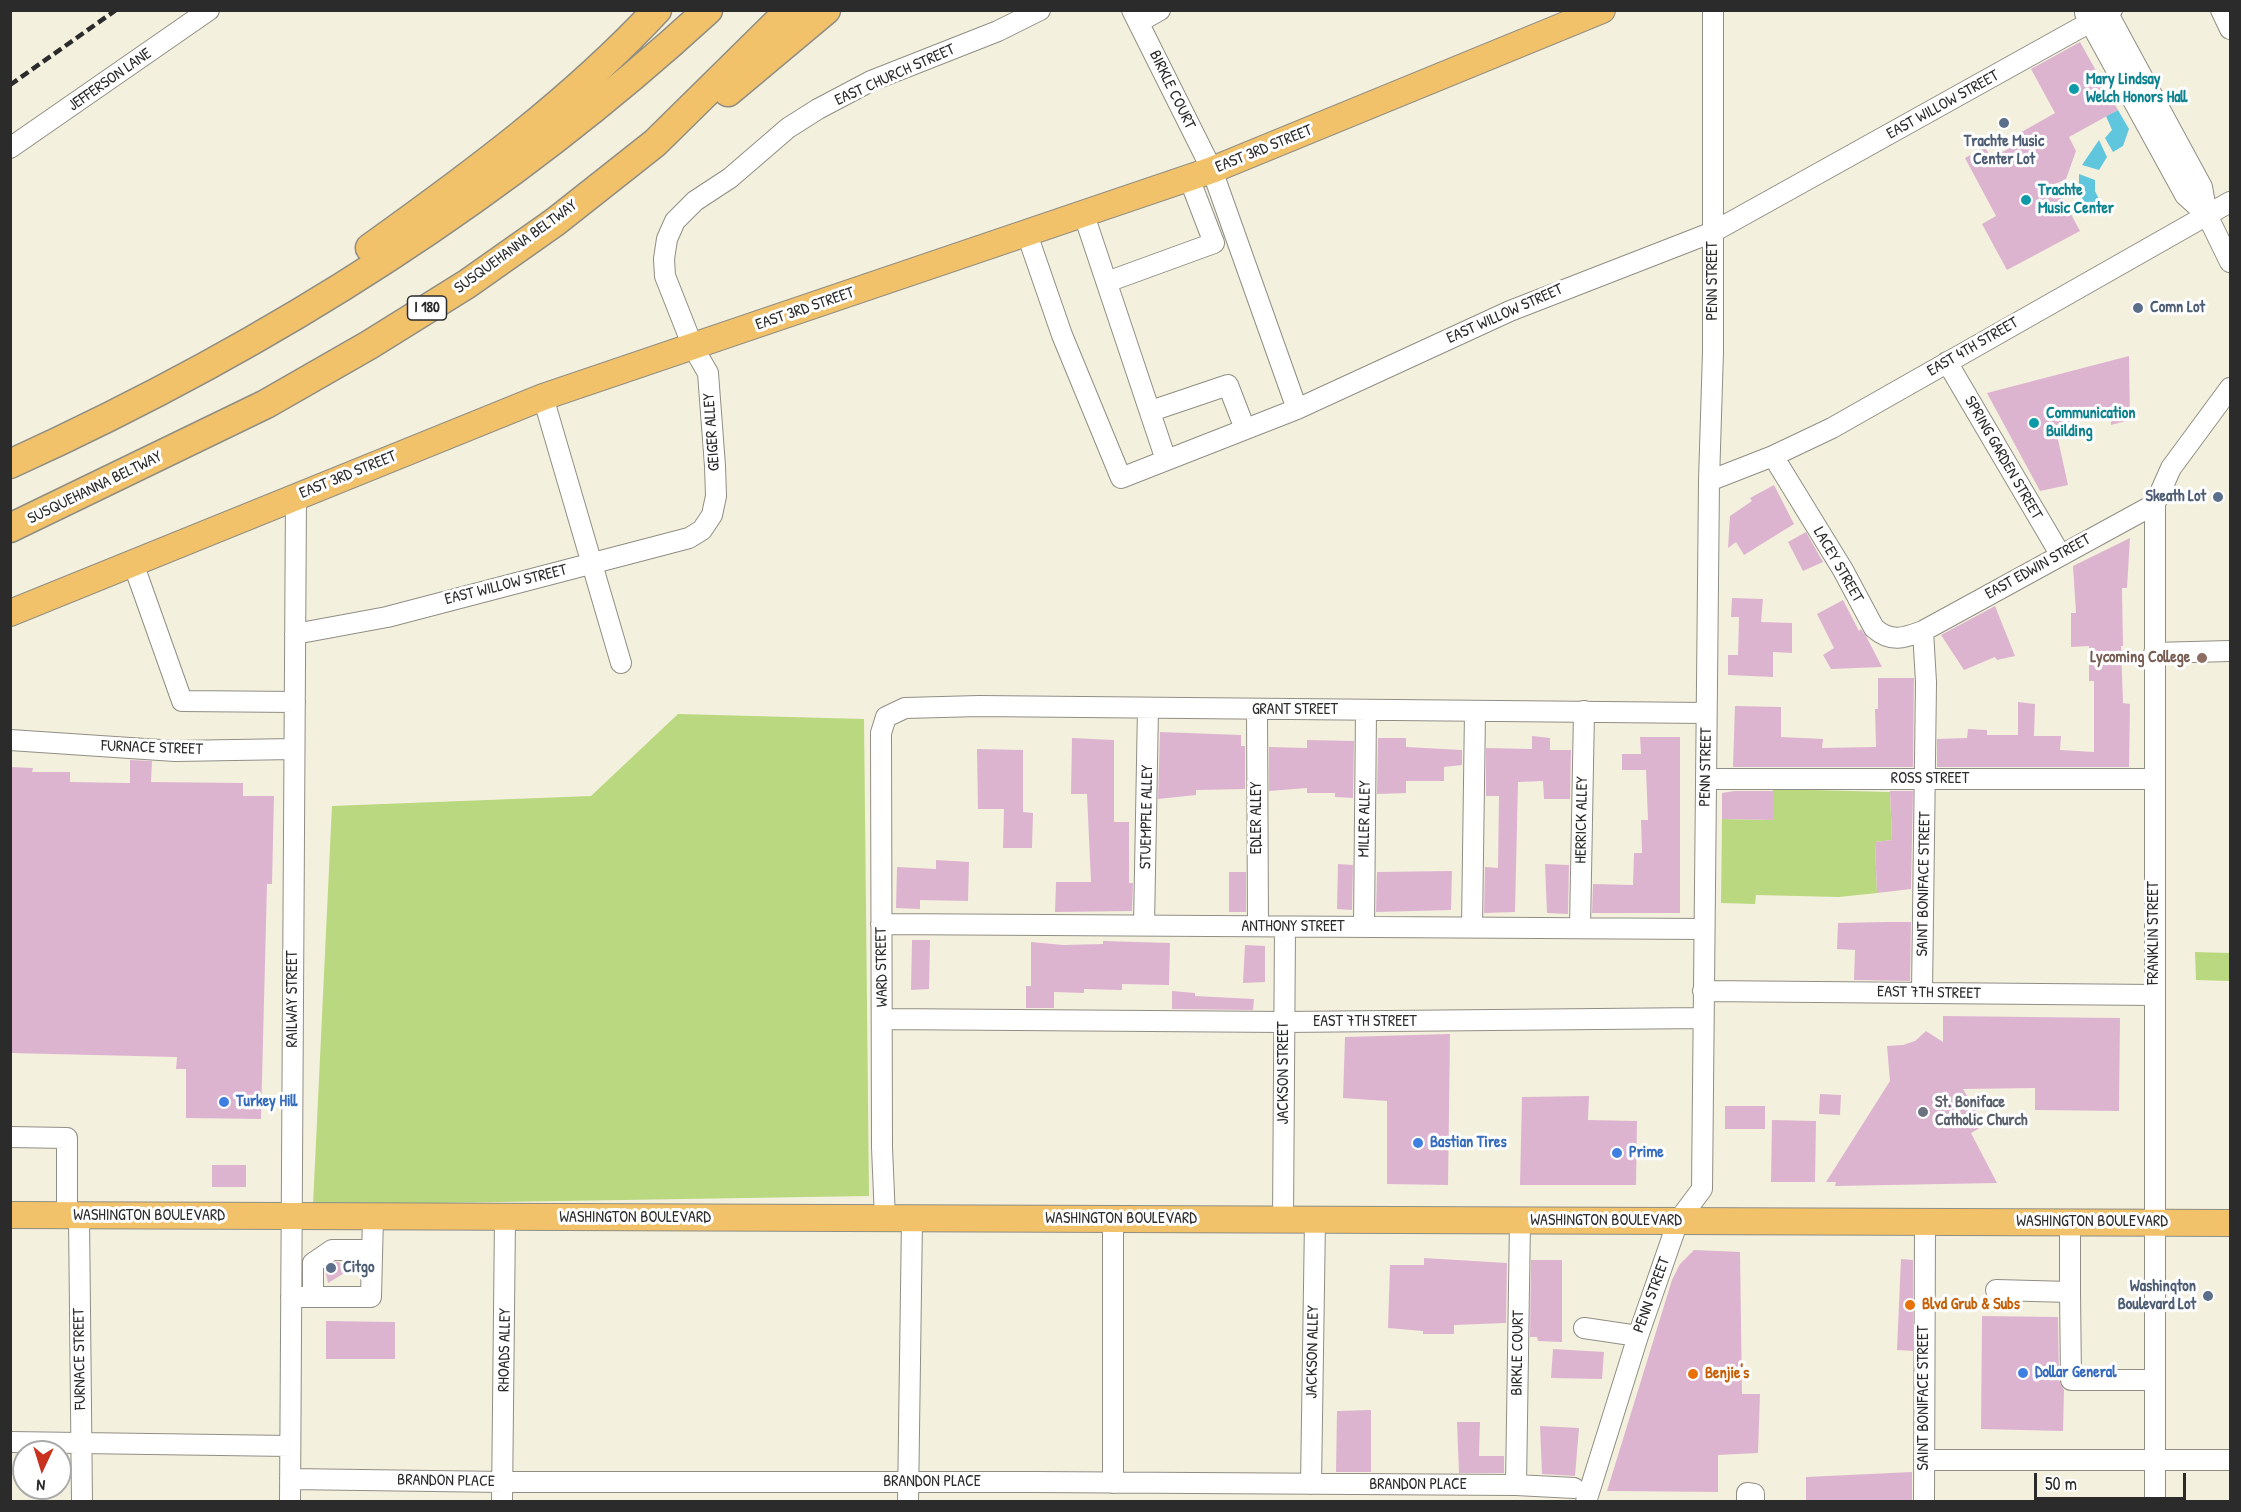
<!DOCTYPE html>
<html>
<head>
<meta charset="utf-8">
<style>
  body { margin:0 }
  #map { position:relative; width:2241px; height:1512px; overflow:hidden; background:#f4f0de; font-family:"Patrick Hand",sans-serif }
  canvas { display:block }
  .frame { position:absolute; inset:0; border:12px solid #2b2b2b; pointer-events:none }
  .north { position:absolute; left:12px; top:1440px; width:60px; height:60px; box-sizing:border-box; background:#fff; border:2px solid #aaa; border-radius:50%; rotate:184deg; font-size:16px; font-weight:700; line-height:24px; text-align:center; color:#2b2b2b }
  .north::after { content:''; display:block; margin:auto; width:21px; height:27px; background:#c8321e; clip-path:polygon(50% 0,100% 100%,50% 72%,0 100%) }
  .scale { position:absolute; left:2034px; top:1473px; width:152px; height:27px; box-sizing:border-box; border:3px solid #2b2b2b; border-top:0; padding-left:8px; font-size:18px; line-height:21px; white-space:nowrap; color:#2b2b2b; -webkit-text-stroke:4px #fff; paint-order:stroke }
</style>
</head>
<body>
<div id="map">
<canvas width="2241" height="1512"></canvas>
<div class="frame"></div>
<div class="north">N</div>
<div class="scale">50 m</div>
</div>
<script>
const ctx = document.querySelector('canvas').getContext('2d');
ctx.lineJoin = 'round';
function fillPath(path, color) { ctx.fillStyle = color; ctx.fill(path, 'evenodd'); }
function trace(path, color, width, dash) { ctx.strokeStyle = color; ctx.lineWidth = width; ctx.lineCap = dash ? 'butt' : 'round'; ctx.setLineDash(dash || []); ctx.stroke(path); }
function drawText(font, color, halo, rows, align = 'center') {
  ctx.font = font + ' "Patrick Hand",sans-serif'; ctx.lineWidth = 6; ctx.setLineDash([]); ctx.textBaseline = 'middle'; ctx.strokeStyle = halo; ctx.fillStyle = color; for (const [text, x, y, turn = 0] of rows) {
    ctx.save(); ctx.translate(x, y); ctx.rotate((+turn || 0) * Math.PI / 180); ctx.textAlign = isNaN(turn) ? turn : align; if (halo) ctx.strokeText(text, 0, 0); ctx.fillText(text, 0, 0); ctx.restore();
  }
}
const green = new Path2D(`
  M678,714L864,719L869,1196L313,1205L332,806L591,796Z
  M1773,789L1890,792L1892,840L1875,842L1877,893L1839,897L1756,895L1755,904L1721,903L1722,819L1773,820Z
  M2195,952L2230,953V981L2196,980Z`);
const water = new Path2D(`
  M2118,110L2129,129L2123,146L2113,152L2105,138L2112,130L2106,116Z
  M2099,140L2107,157L2099,170L2082,165Z
  M2079,174L2095,180V191L2103,207L2088,215L2079,189Z`);
const building = new Path2D(`
  M2080,42L2118,110L2069,137L2076,151L2066,179L2055,184L2080,231L2007,270L1982,224L1996,216L1965,158L1985,147L1991,158L2021,142L2018,134L2055,113L2031,69Z
  M2129,356L2130,420L2111,425V409L2055,426L2068,485L2040,491L1987,393Z
  M1774,485L1794,524L1744,555L1736,542L1728,548L1730,516L1752,501L1750,498Z
  M1806,532L1823,562L1803,571L1788,542Z
  M2130,538L2127,588H2122L2123,646H2121L2123,703L2130,704L2129,767H1937V739L1967,738L1968,729L1987,730V735H2018V702L2035,704L2034,736H2061L2060,750L2094,752V681H2089V646L2071,647V613H2076L2073,566Z
  M1732,598L1763,599L1761,622L1792,623V653L1773,652V677L1728,675V655H1738L1739,617H1731Z
  M1843,600L1859,631L1861,629L1866,636L1882,667L1831,669L1823,655L1834,648L1817,614Z
  M1995,606L2015,656L1997,660L1995,657L1964,670L1941,635Z
  M1878,678H1914L1913,767H1733L1735,706L1781,707V737L1823,739L1822,748L1876,747L1875,709H1878Z
  M1160,732L1241,735V746H1245V789L1196,790V795L1158,799Z
  M1532,736L1550,738V750H1571L1570,799H1544L1543,781L1518,782L1515,912L1484,913L1485,867L1498,868L1499,796H1486V748L1532,749Z
  M1640,737H1680V913H1592L1593,884L1633,885L1634,853H1642L1641,820H1648L1646,770H1622V754H1641Z
  M1072,738L1114,740V822H1129V883H1133L1132,911L1055,912L1056,882H1091L1087,794H1071Z
  M1378,738H1406V747L1462,750V765L1444,767V781H1406V793L1377,794Z
  M1307,740L1354,741L1353,798L1335,797V793H1307V788L1269,791V747L1307,748Z
  M977,749L1023,750V812L1033,813L1032,848H1003L1004,809H978Z
  M130,760L152,761L151,782L243,783V796H274L272,884H267L261,1119L186,1118V1069H176L177,1057L10,1053V767L33,768L32,772H70V782L130,783Z
  M1734,791H1773V820L1722,819V793Z
  M1890,791H1913L1911,889L1877,893L1875,842L1892,840Z
  M936,860L969,862L968,901L920,900V909L896,908L897,867L936,869Z
  M1338,864L1353,865L1352,910L1337,909Z
  M1545,864L1569,865L1568,914L1547,913Z
  M1452,871L1451,910L1376,912L1377,872Z
  M1229,872H1246V912H1229Z
  M1886,922H1911L1910,981L1854,980L1855,950L1837,949L1838,923Z
  M912,940H930L929,989L911,990Z
  M1103,941L1170,943L1169,985L1122,984V990L1084,989V993L1054,992V1008H1026V986H1031V942L1063,945L1103,944Z
  M1245,945L1265,946V982L1243,983Z
  M1172,991L1195,993V996L1254,999L1253,1010L1172,1009Z
  M1943,1016L2120,1018L2119,1111L2035,1110V1088L1963,1089L1985,1125L1971,1133L1997,1183L1835,1186L1836,1182H1826L1890,1081L1887,1046L1903,1045L1915,1041L1926,1031L1943,1042Z
  M1450,1034L1448,1185L1387,1184V1101L1343,1098L1345,1037Z
  M1820,1094L1841,1095L1840,1115L1819,1114Z
  M1589,1096L1588,1120L1637,1121L1636,1185H1520L1522,1097Z
  M1725,1106H1765V1129H1725Z
  M1772,1120L1816,1121L1815,1182H1771Z
  M212,1165H246V1187H212Z
  M1694,1250L1740,1252L1742,1394H1760L1758,1453L1718,1455V1492L1607,1491L1672,1280L1680,1264Z
  M1424,1258L1507,1263L1506,1323L1454,1325V1334H1423V1331L1388,1328L1390,1265H1424Z
  M1901,1259L1913,1260V1351L1897,1350Z
  M1531,1260H1562V1342L1538,1341L1537,1337H1530Z
  M336,1262H339L346,1272L328,1283L325,1269Z
  M1982,1316L2058,1317L2059,1380L2064,1390L2063,1431L1981,1429Z
  M326,1321L395,1322V1359H326Z
  M1553,1349L1604,1352L1602,1379L1551,1378Z
  M1371,1410V1472H1336L1337,1411Z
  M1457,1422H1480L1479,1456H1504V1473H1459Z
  M1540,1426L1579,1428L1575,1476L1542,1474Z
  M1912,1472V1502H1806V1477Z`);
const minor = new Path2D(`
  M1132,10L1212,170L1297,409
  M2221,10L2230,29
  M2085,13L2185,195L2207,215L2202,187L2106,10
  M1139,22L1160,10
  M10,148L209,10
  M1084,215L1166,460
  M2207,215L2230,262
  M1027,234L1062,335L1121,478L1297,409L1510,311L1713,232L2112,10
  M1107,282L1214,243L1189,178
  M1947,362L2060,554
  M543,397L621,663
  M1151,411L1228,385L1245,429
  M1773,456L1843,570L1874,628C1891,643 1904,638 1923,631L2155,504
  M1709,481L1773,456L1832,428L2230,202
  M133,563L182,701L295,702
  M295,634L387,617L689,538L702,530L712,515L716,496L715,466L708,373L693,347L665,276L664,259L667,239L675,221L695,201L730,178L788,128L818,109L871,81L998,31L1040,10
  M2154,653L2230,651
  M1257,709L1258,926
  M10,740L175,751L294,749
  M1706,779H2154
  M881,924L1704,929
  M1144,925L1148,708
  M1364,927L1366,710
  M1472,927L1475,711
  M1580,928L1584,711
  M1703,991L2154,995
  M1922,993L1926,682L1923,631
  M883,1019L1284,1022L1703,1018
  M10,1137L67,1138V1216
  M79,1216L82,1502
  M885,1219L882,1147L881,733L886,717L905,708L979,706L1706,713
  M1113,1219V1483
  M1283,1220L1285,927
  M1996,1290L2070,1292V1222
  M2070,1292L2071,1380H2154
  M291,1297H371L373,1217
  M313,1297V1263L332,1250H372
  M1584,1328L1638,1336
  M10,1442L290,1446
  M1924,1460H2230
  M290,1479L503,1482H1033L1516,1485L1574,1488
  M1311,1484L1315,1220
  M1516,1485L1520,1221
  M290,1502L296,496
  M502,1502L505,1217
  M908,1502L912,1219
  M1586,1502L1638,1336L1678,1221L1702,1189L1709,481L1713,351V10
  M1747,1502V1493L1754,1494V1502
  M1924,1502L1925,1222
  M2155,1502V504L2171,468L2230,388`);
const major = new Path2D(`
  M10,613L543,397L1212,170L1602,10
  M10,1215L2230,1223`);
const highway = new Path2D(`
  M728,92L826,10
  M370,248C472,175 572,101 657,10
  M10,464C265,348 501,200 708,10
  M10,528L266,404L369,345L467,284L555,222L655,143L790,10`);
const rail = new Path2D(`
  M10,85L116,10`);
const markers = [
  [2074,89,6,"#0f9aa8"],
  [2004,123,6,"#5c6f8a"],
  [2026,200,6,"#0f9aa8"],
  [2138,308,6,"#5c6f8a"],
  [2034,423,6,"#0f9aa8"],
  [2218,497,6,"#5c6f8a"],
  [2202,658,6,"#8d6e63"],
  [224,1102,6,"#3f7fe0"],
  [1923,1112,6,"#6b7280"],
  [1418,1143,6,"#3f7fe0"],
  [1617,1153,6,"#3f7fe0"],
  [331,1268,6,"#5c6f8a"],
  [2208,1296,6,"#5c6f8a"],
  [1910,1305,6,"#e8710a"],
  [2023,1373,6,"#3f7fe0"],
  [1693,1374,6,"#e8710a"]
];
const shields = [
  [427,308,39]
];
const shieldNames = [
  ["I 180",427,308]
];
const streetNames = [
  ["EAST CHURCH STREET",895,75,-24],
  ["JEFFERSON LANE",110,80,-35],
  ["BIRKLE COURT",1172,90,64],
  ["EAST WILLOW STREET",1943,105,-29],
  ["EAST 3RD STREET",1264,149,-22],
  ["SUSQUEHANNA BELTWAY",516,247,-36],
  ["PENN STREET",1713,281,-90],
  ["EAST 3RD STREET",805,309,-19],
  ["EAST WILLOW STREET",1505,314,-24],
  ["EAST 4TH STREET",1973,347,-30],
  ["GEIGER ALLEY",712,432,-94],
  ["SPRING GARDEN STREET",2003,458,60],
  ["EAST 3RD STREET",348,475,-22],
  ["SUSQUEHANNA BELTWAY",95,488,-26],
  ["LACEY STREET",1838,565,60],
  ["EAST EDWIN STREET",2038,567,-29],
  ["EAST WILLOW STREET",506,585,-14],
  ["GRANT STREET",1295,710],
  ["FURNACE STREET",152,748,2],
  ["PENN STREET",1706,767,-89],
  ["ROSS STREET",1930,779],
  ["STUEMPFLE ALLEY",1147,817,-89],
  ["EDLER ALLEY",1257,818,-90],
  ["MILLER ALLEY",1365,819,-89],
  ["HERRICK ALLEY",1582,820,-89],
  ["SAINT BONIFACE STREET",1924,884,-89],
  ["ANTHONY STREET",1293,927],
  ["FRANKLIN STREET",2154,933,-90],
  ["WARD STREET",882,967,-91],
  ["EAST 7TH STREET",1929,993,1],
  ["RAILWAY STREET",293,999,-90],
  ["EAST 7TH STREET",1365,1022],
  ["JACKSON STREET",1284,1073,-90],
  ["WASHINGTON BOULEVARD",149,1216],
  ["WASHINGTON BOULEVARD",635,1218],
  ["WASHINGTON BOULEVARD",1121,1219],
  ["WASHINGTON BOULEVARD",1606,1221],
  ["WASHINGTON BOULEVARD",2092,1222],
  ["PENN STREET",1652,1295,-70],
  ["RHOADS ALLEY",505,1350,-89],
  ["JACKSON ALLEY",1313,1352,-89],
  ["BIRKLE COURT",1518,1353,-89],
  ["FURNACE STREET",80,1359,-91],
  ["SAINT BONIFACE STREET",1924,1398,-90],
  ["BRANDON PLACE",446,1481,1],
  ["BRANDON PLACE",932,1482],
  ["BRANDON PLACE",1418,1485]
];
const cultureNames = [
  ["Mary Lindsay",2086,80],
  ["Welch Honors Hall",2086,98],
  ["Trachte",2038,191],
  ["Music Center",2038,209],
  ["Communication",2046,414],
  ["Building",2046,432]
];
const serviceNames = [
  ["Trachte Music",2004,142,"center"],
  ["Center Lot",2004,160,"center"],
  ["Comn Lot",2150,308],
  ["Skeath Lot",2206,497,"right"],
  ["Citgo",343,1268],
  ["Washington",2196,1287,"right"],
  ["Boulevard Lot",2196,1305,"right"]
];
const educationNames = [
  ["Lycoming College",2190,658]
];
const shopNames = [
  ["Turkey Hill",236,1102],
  ["Bastian Tires",1430,1143],
  ["Prime",1629,1153],
  ["Dollar General",2035,1373]
];
const worshipNames = [
  ["St. Boniface",1935,1103],
  ["Catholic Church",1935,1121]
];
const foodNames = [
  ["Blvd Grub & Subs",1922,1305],
  ["Benjie's",1705,1374]
];
fillPath(green, '#b9d87f');
fillPath(water, '#60c6dd');
fillPath(building, '#ddb4d0');
trace(minor, '#908e84', 22);
trace(major, '#908e84', 28);
trace(highway, '#908e84', 31);
trace(minor, '#fff', 20);
trace(major, '#f2c26a', 26);
trace(highway, '#f2c26a', 28);
trace(rail, '#2b2b2b', 4.5, [9, 4.5]);
for (const [x, y, r, color] of markers) { const dot = new Path2D(); dot.arc(x, y, r, 0, 2 * Math.PI); ctx.fillStyle = color; ctx.fill(dot); trace(dot, '#fff', 2); }
for (const [x, y, w] of shields) { const box = new Path2D(); box.roundRect(x - w / 2, y - 12, w, 24, 4.5); ctx.fillStyle = '#fff'; ctx.fill(box); trace(box, '#2b2b2b', 1.5); }
drawText('bold 15px', '#2b2b2b', null, shieldNames);
drawText('16px', '#2b2b2b', '#fff', streetNames);
drawText('bold 16px', '#0d838f', '#fff', cultureNames, 'left');
drawText('bold 16px', '#4e5e75', '#fff', serviceNames, 'left');
drawText('bold 16px', '#785e54', '#fff', educationNames, 'right');
drawText('bold 16px', '#366cbe', '#fff', shopNames, 'left');
drawText('bold 16px', '#5b616d', '#fff', worshipNames, 'left');
drawText('bold 16px', '#c56008', '#fff', foodNames, 'left');
</script>
</body>
</html>
